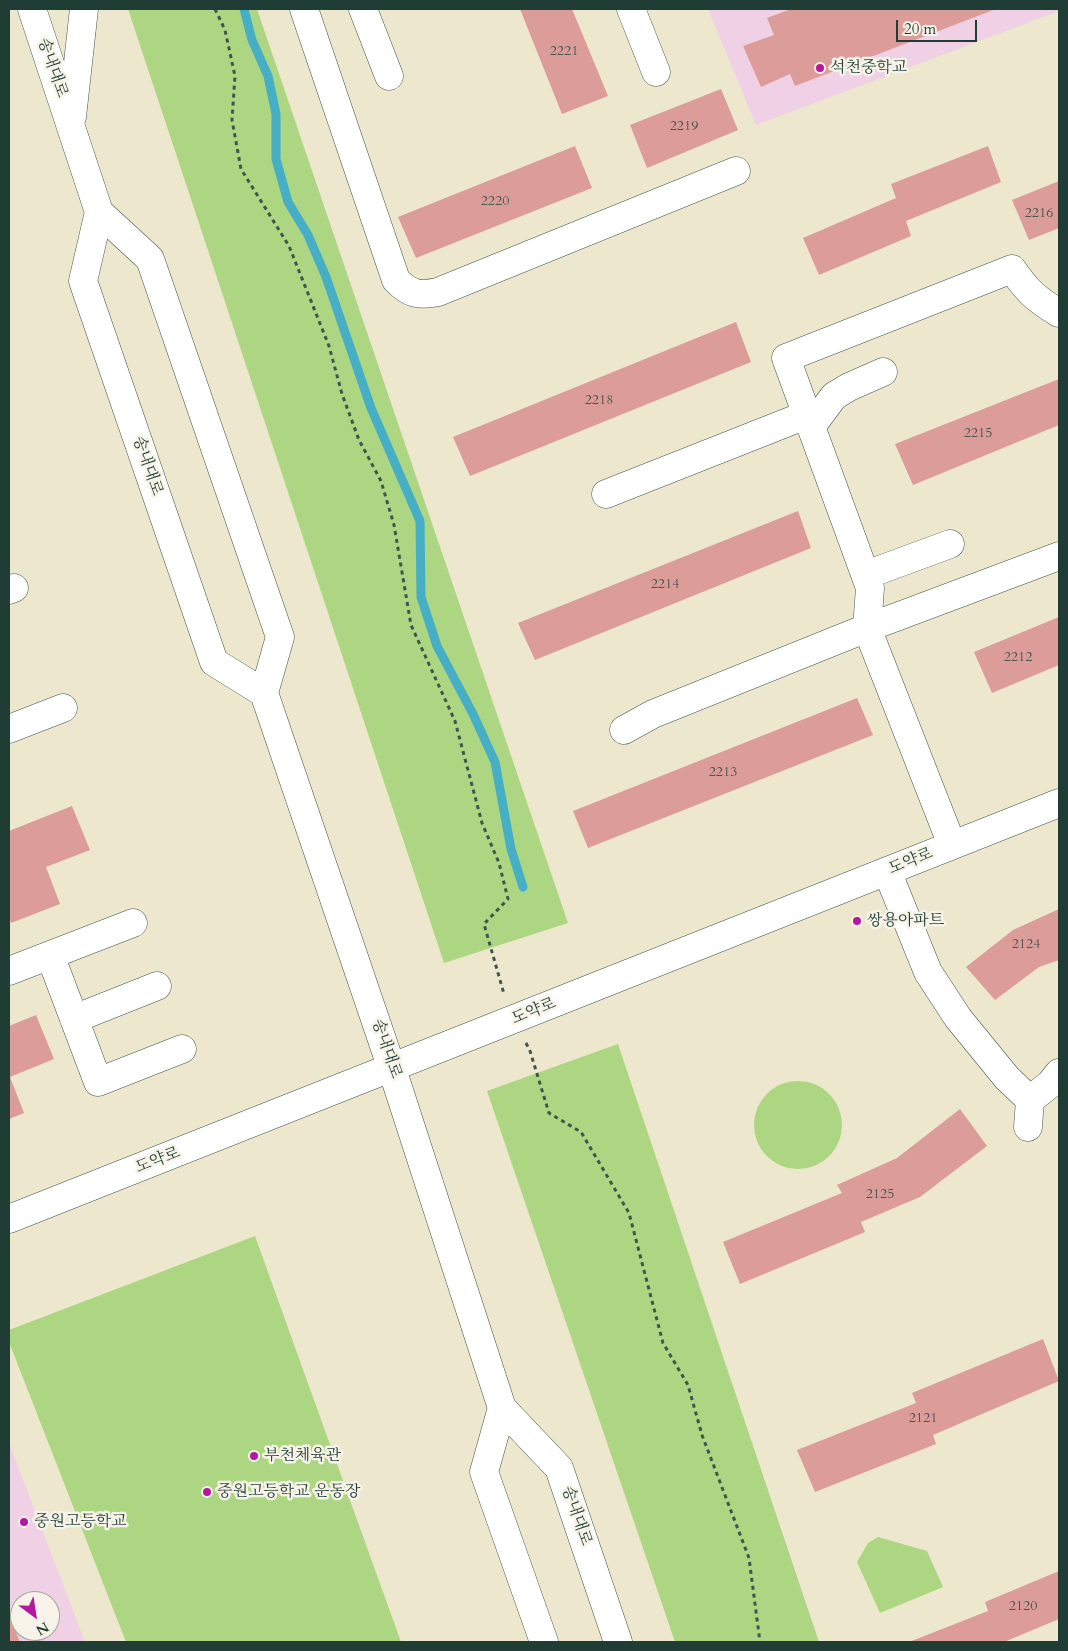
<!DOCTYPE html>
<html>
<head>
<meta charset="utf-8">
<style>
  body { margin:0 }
  #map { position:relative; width:1068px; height:1651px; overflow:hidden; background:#ede7cd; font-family:Cardo,serif }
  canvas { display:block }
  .frame { position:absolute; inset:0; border:10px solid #1f3d34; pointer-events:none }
  .north { position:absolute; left:10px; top:1591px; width:50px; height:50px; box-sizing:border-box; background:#f7f3e8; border:1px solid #a1aaa0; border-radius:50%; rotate:149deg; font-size:14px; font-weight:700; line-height:20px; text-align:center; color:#1f3d34 }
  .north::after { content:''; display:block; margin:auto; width:18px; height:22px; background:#b5179e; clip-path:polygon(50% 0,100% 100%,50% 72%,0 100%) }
  .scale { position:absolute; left:896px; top:20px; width:81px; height:22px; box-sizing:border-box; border:2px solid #1f3d34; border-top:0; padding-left:6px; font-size:15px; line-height:18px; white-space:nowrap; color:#1f3d34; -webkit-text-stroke:4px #f7f3e8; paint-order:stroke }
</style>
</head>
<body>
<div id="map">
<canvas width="1068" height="1651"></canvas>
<div class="frame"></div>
<div class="north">N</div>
<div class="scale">20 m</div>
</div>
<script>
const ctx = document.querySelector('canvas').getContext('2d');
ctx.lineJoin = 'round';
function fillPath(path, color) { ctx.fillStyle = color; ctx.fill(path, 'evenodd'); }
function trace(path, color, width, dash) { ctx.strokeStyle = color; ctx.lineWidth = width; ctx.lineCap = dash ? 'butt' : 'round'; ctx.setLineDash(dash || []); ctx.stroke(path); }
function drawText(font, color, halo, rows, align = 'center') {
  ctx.font = font + ' Cardo,"Noto Serif KR",serif'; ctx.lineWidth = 5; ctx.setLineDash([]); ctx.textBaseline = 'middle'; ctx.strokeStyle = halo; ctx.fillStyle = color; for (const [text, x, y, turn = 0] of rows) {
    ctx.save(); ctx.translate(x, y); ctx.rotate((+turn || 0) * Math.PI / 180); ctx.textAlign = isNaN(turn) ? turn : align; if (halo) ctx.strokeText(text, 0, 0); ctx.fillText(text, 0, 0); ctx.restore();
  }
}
const built = new Path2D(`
  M708,9H1059V11L756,125Z
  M9,1443L85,1642H9ZM20,1601H50V1631H20Z`);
const green = new Path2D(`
  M128,9H257L568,923L444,963Z
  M618,1044L819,1642H675L487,1091Z
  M754 1125a44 44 0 1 1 88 0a44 44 0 1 1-88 0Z
  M255,1236L401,1642H126L9,1342V1330Z
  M878,1537L927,1551L943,1587L880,1613L857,1562L868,1543Z`);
const stream = new Path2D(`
  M244,9L252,40L268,76L276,114V159L288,202L308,235L326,277L371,408L420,521L421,597L437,646L473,714L495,762L511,849L523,887`);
const building = new Path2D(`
  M520,9H572L608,96L562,114Z
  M791,9H996L795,86L790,74L761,87L743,46L774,35L767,18Z
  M721,89L738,130L647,168L630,125Z
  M575,146L592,188L416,258L398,217Z
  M988,146L1001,182L906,221L911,236L819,275L803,238L896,198L891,184Z
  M1059,181V228L1029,240L1012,200Z
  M736,322L751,362L470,476L453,437Z
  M1059,379V425L913,485L895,444Z
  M798,511L811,548L535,660L518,623Z
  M1059,617V665L992,693L974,652Z
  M857,698L873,735L588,848L573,811Z
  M72,806L90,850L46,867L60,904L11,923L9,918V831Z
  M1059,909V960L1039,967L995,1000L966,967L1013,930Z
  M36,1015L54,1059L10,1077L24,1113L9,1119V1026Z
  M960,1109L987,1146L920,1197L861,1222L865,1232L740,1284L723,1242L842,1193L837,1185L897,1158Z
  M1043,1339L1059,1381L933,1435L936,1444L815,1492L797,1450L916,1403L912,1393Z
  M1059,1571V1619L1004,1642H909L988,1611L985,1602Z
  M9,1615L20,1642H9Z`);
const path = new Path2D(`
  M215,9L225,30L235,76L232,120L241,169L289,246L329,346L342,394L359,440L381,481L394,525L411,625L455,721L482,823L499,863L508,899L484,924L504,994
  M526,1043L530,1051L549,1113L581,1132L629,1213L663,1343L688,1385L702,1435L749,1558L760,1642`);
const minor = new Path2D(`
  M32,9L99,212L150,259L280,637L264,693L392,1069L502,1408L559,1468L618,1642
  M304,9L396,280C410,294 418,296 438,292L736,171
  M363,9L389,76
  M631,9L656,72
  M72,117L84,9
  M99,212L83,281L214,662L264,693
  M811,427L834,396L849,387L883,372
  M606,494L806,415
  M866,575L950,544
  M9,590L14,588
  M9,729L63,708
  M624,730L653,714L867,628L1059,556
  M952,845L867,628L870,588L786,358L1012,269C1028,292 1036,299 1059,313
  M887,871L928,972L958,1018L1007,1078L1030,1100L1028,1127
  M50,955L98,1082L182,1049
  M9,971L133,923
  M74,1019L157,986
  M1030,1100L1050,1084L1059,1073
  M9,1219L1059,803
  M502,1408L484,1472L544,1642`);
const markers = [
  [820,68,5,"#b5179e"],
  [857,921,5,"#b5179e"],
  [254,1456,5,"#b5179e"],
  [207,1492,5,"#b5179e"],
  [24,1522,5,"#b5179e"]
];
const numberNames = [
  ["2221",564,52],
  ["2219",684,127],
  ["2220",495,202],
  ["2216",1039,214],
  ["2218",599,401],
  ["2215",978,434],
  ["2214",665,585],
  ["2212",1018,658],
  ["2213",723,773],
  ["2124",1026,945],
  ["2125",880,1195],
  ["2121",923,1419],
  ["2120",1023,1607]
];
const streetNames = [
  ["송내대로",52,68,71],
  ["송내대로",147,466,71],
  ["도약로",911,862,-22],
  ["도약로",534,1012,-22],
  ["송내대로",386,1049,71],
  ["도약로",158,1161,-21],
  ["송내대로",576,1516,71]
];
const poiNames = [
  ["석천중학교",830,68],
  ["쌍용아파트",867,921],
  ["부천체육관",264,1456],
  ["중원고등학교 운동장",217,1492],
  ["중원고등학교",34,1522]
];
fillPath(built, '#f0d0e4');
fillPath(green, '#add682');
trace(stream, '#46afc5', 9);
fillPath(building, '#db9c9a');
trace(minor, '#3e564b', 29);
trace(path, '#3e564b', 3, [4, 4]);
trace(minor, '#fff', 28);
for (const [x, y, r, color] of markers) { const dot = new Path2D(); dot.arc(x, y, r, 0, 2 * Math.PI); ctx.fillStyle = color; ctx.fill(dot); trace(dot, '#f7f3e8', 2); }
drawText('14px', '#4e554e', null, numberNames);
drawText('16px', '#1f3d34', '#f7f3e8', streetNames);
drawText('16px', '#1f3d34', '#f7f3e8', poiNames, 'left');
</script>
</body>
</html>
